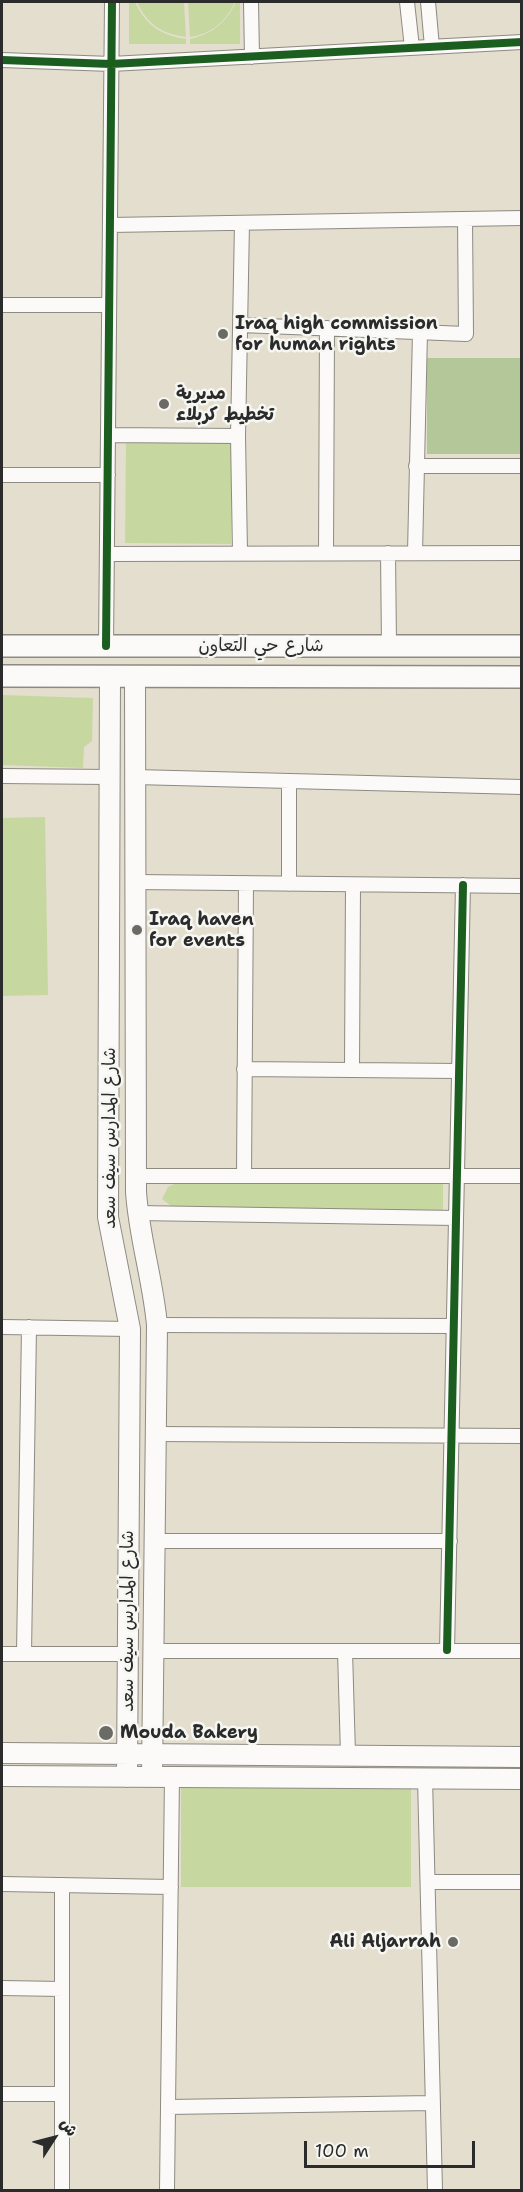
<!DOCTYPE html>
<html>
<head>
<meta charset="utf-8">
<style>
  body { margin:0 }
  #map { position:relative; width:523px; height:2192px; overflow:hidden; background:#e4dece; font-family:"Shantell Sans","Playpen Sans Arabic",sans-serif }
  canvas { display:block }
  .frame { position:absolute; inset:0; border:3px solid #2b2b2b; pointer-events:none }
  .north { position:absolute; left:24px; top:2108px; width:60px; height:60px; -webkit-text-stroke:4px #f6f6f2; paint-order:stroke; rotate:54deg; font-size:16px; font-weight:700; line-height:24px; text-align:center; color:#2b2b2b }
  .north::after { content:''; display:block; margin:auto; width:21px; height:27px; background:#2b2b2b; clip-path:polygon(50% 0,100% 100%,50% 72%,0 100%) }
  .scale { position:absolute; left:304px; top:2141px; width:171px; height:27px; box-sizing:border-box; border:3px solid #2b2b2b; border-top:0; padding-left:8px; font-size:18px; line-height:21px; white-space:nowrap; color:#2b2b2b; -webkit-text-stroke:4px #f6f6f2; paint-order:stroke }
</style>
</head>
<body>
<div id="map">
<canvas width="523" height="2192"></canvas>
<div class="frame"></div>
<div class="north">ش</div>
<div class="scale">100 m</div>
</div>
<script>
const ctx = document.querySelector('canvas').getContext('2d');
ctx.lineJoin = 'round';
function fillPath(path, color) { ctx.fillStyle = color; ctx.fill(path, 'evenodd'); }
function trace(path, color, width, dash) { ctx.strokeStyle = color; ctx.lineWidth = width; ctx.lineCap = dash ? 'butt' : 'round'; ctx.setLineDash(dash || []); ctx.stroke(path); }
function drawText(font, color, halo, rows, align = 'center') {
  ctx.font = font + ' "Shantell Sans","Playpen Sans Arabic",sans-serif'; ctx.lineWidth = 5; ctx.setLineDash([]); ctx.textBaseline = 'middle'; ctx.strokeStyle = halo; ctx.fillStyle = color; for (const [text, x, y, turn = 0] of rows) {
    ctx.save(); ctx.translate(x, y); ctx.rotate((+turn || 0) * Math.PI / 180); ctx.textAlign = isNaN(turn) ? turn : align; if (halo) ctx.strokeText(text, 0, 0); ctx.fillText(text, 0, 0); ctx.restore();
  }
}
const green = new Path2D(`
  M129,2H135C146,25 160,35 186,39V44H129Z
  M137,2H184L186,37C162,34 147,24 137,2Z
  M188,2H235C226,21 212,34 190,37Z
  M236,2H240V44H190V39C212,34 226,23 236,2Z
  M126,440L231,441V544L125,543Z
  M2,695L93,698L92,741L84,747L83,768L2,765Z
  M45,817L48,995L2,996V818Z
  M176,1183H443V1211L182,1214L162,1199L168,1187Z
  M181,1788H411V1887H181Z`);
const forest = new Path2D(`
  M427,358H521V454H427Z`);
const street = new Path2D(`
  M251,2L252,57
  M407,2L412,48
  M428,2L432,47
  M2,60L111,64L522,42
  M110,225L522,218
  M2,305H109
  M241,325L466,334L465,219
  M108,435L238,436
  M416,466H522
  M2,475H108
  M240,553L238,436L242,223
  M326,553L327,328
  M388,553L389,646
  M415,553L420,332
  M107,554L522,553
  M106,646L112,2
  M2,776L110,777
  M135,777L522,787
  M135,882L522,886
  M289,884V781
  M244,1069L459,1071
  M352,1069L353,885
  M136,1176H522
  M244,1176L246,883
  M137,1213L456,1218
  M157,1325L454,1326
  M2,1327L130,1329
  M156,1434L522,1436
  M155,1541H450
  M447,1650L463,885
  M154,1651H522
  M345,1651L348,1755
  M2,1654H128
  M24,1654L29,1327
  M425,1778L435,2190
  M428,1882H522
  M2,1884L171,1887
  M62,1885V2190
  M2,1988L62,1989
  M2,2094H62
  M168,2107L433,2103
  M167,2190L172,1777`);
const secondary = new Path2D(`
  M110,676L108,1217L130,1329L127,1777
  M135,676L136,1192C139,1237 153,1280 157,1325L152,1777
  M2,1753L522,1757
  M2,1776L522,1779`);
const primary = new Path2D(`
  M2,646H522
  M2,676L522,677`);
const cycleway = new Path2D(`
  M2,60L111,64L522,42
  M106,646L112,2
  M447,1650L463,885`);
const markers = [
  [223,334,6,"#6c6a64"],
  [164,404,6,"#6c6a64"],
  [137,930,6,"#6c6a64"],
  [106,1733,8,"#6c6a64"],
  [453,1942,6,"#6c6a64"]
];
const poiNames = [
  ["Iraq high commission",235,324],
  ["for human rights",235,345],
  ["مديرية",176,394],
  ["تخطيط كربلاء",176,415],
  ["Iraq haven",149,920],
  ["for events",149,941],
  ["Mouda Bakery",120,1733],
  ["Ali Aljarrah",441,1942,"right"]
];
const streetNames = [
  ["شارع حي التعاون",261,646],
  ["شارع المدارس سيف سعد",110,1138,-90],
  ["شارع المدارس سيف سعد",128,1621,-90]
];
fillPath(green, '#c7d7a0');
fillPath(forest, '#b4c798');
trace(street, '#8d8a82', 16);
trace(secondary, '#8d8a82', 22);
trace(primary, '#8d8a82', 24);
trace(street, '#fbfaf8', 14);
trace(secondary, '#fbfaf8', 20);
trace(primary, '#fbfaf8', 21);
trace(cycleway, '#1b5e20', 8);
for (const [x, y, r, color] of markers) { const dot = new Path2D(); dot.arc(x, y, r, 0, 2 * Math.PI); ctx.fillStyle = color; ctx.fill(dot); trace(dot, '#f6f6f2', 2); }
drawText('bold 18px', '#2b2b2b', '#f6f6f2', poiNames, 'left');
drawText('18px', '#2b2b2b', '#f6f6f2', streetNames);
</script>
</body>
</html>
